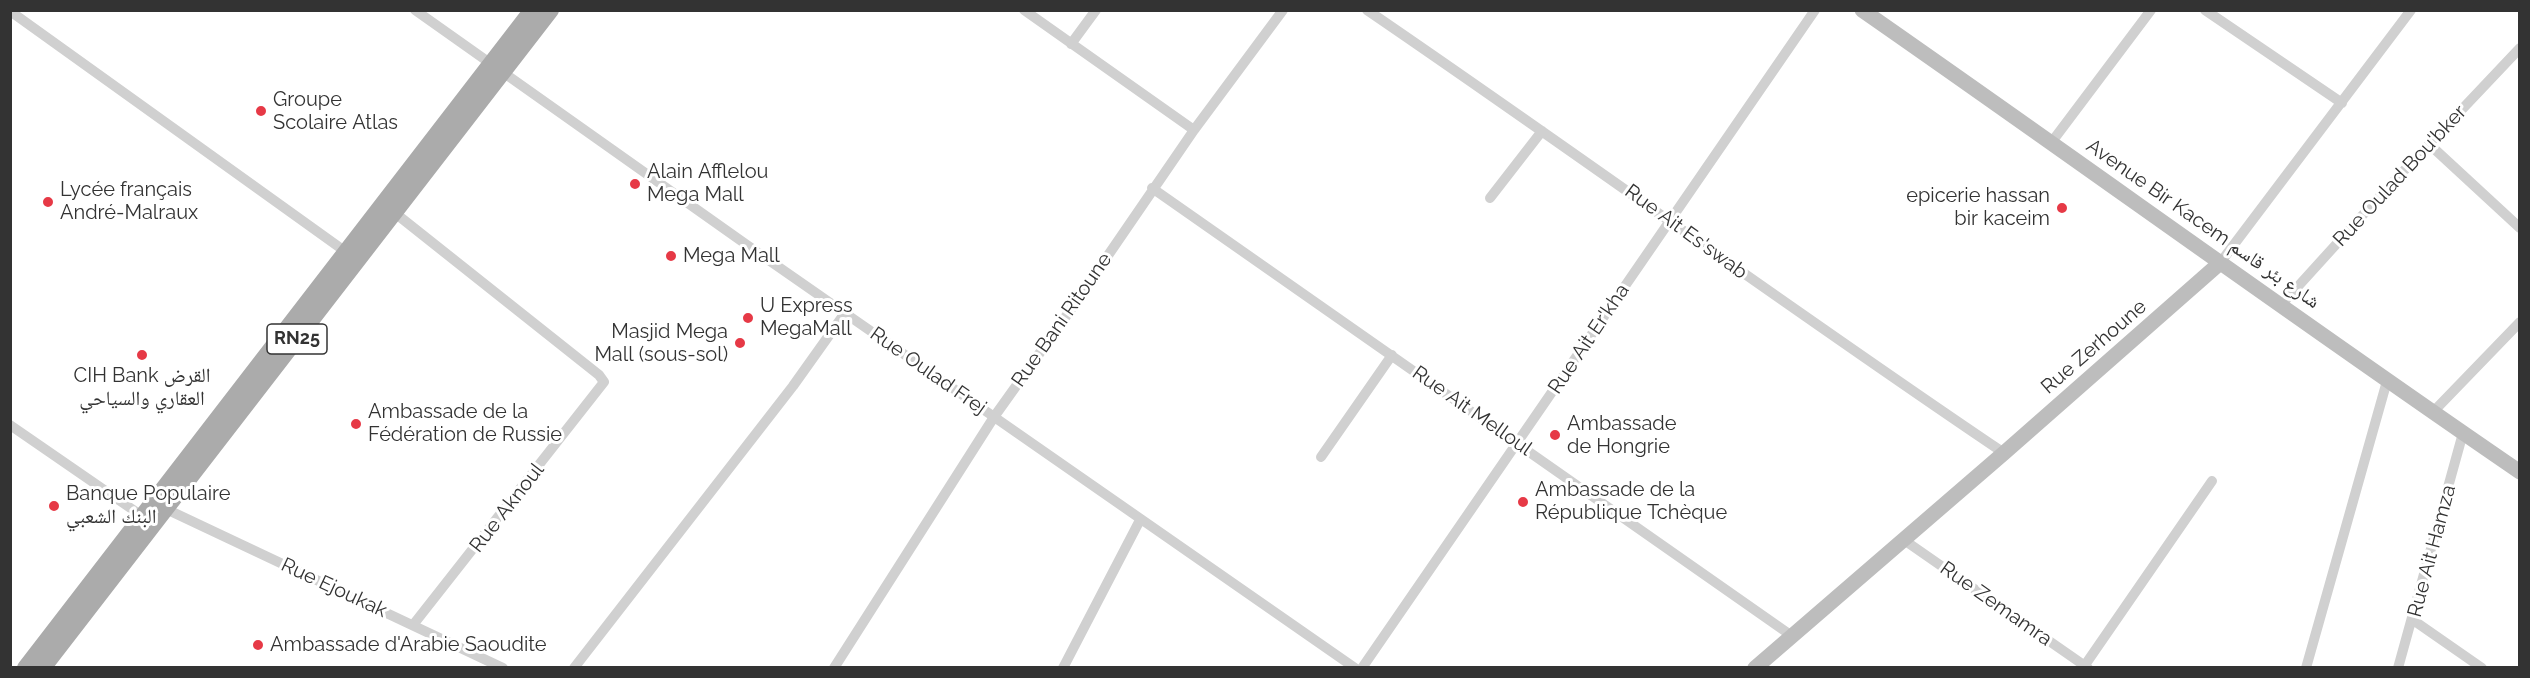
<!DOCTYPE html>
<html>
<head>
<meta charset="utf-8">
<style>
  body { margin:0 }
  #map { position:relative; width:2530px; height:678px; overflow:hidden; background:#fff; font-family:Raleway,sans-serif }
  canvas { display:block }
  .frame { position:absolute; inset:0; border:12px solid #333; pointer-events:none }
</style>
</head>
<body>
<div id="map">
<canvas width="2530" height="678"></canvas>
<div class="frame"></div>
</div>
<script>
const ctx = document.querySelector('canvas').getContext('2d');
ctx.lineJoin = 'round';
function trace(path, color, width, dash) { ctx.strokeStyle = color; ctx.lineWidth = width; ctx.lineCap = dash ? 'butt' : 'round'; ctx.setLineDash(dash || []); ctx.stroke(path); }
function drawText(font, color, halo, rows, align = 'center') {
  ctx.font = font + ' Raleway,"Noto Naskh Arabic",sans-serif'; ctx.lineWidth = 6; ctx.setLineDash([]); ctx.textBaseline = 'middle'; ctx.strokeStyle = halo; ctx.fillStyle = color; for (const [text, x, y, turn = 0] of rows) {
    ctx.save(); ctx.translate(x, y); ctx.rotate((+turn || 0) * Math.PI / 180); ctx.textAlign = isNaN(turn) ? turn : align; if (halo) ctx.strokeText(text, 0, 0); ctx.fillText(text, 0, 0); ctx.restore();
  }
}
const street = new Path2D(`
  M415,10L747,245L1355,668
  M1024,10L1194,130
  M1367,10C1581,156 1790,309 2004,453
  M2205,10L2342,103
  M10,11L346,252
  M1071,44L1096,10
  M2051,143L2151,10
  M2429,144L2520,228
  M1152,188L1792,636
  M1490,198L1542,131
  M395,213L599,375L604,382L413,625
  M2220,263L2411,10
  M2282,304L2380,196L2520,48
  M2433,412L2520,322
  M10,425L142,516
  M1321,457L1392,355
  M166,509L503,668
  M1904,540L2088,668
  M2413,620L2482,668
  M2085,665L2212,481
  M574,668L793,386L845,313
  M834,668L994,417L1074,305L1194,130L1283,10
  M1063,668L1140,520
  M1362,668L1815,10
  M2306,668L2387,381
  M2398,668L2463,433`);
const secondary = new Path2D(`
  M1862,10C2082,163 2299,321 2520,472
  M1755,668L2004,453L2220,263`);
const primary = new Path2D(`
  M25,668L532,10
  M43,668L551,10`);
const markers = [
  [261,111,6,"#e63946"],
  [635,184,6,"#e63946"],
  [48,202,6,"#e63946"],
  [2062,208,6,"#e63946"],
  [671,256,6,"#e63946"],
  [748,318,6,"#e63946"],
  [740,343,6,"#e63946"],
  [142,355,6,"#e63946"],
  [356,424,6,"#e63946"],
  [1555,435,6,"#e63946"],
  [1523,502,6,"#e63946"],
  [54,506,6,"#e63946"],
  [258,645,6,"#e63946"]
];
const shields = [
  [297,339,60]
];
const shieldNames = [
  ["RN25",297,339]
];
const poiNames = [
  ["Groupe",273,100],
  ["Scolaire Atlas",273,123],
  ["Alain Afflelou",647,172],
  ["Mega Mall",647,195],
  ["Lycée français",60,190],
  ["André-Malraux",60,213],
  ["epicerie hassan",2050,196,"right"],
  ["bir kaceim",2050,219,"right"],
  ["Mega Mall",683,256],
  ["U Express",760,306],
  ["MegaMall",760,329],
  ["Masjid Mega",728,332,"right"],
  ["Mall (sous-sol)",728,355,"right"],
  ["CIH Bank القرض",142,376,"center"],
  ["العقاري والسياحي",142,399,"center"],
  ["Ambassade de la",368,412],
  ["Fédération de Russie",368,435],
  ["Ambassade",1567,424],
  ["de Hongrie",1567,447],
  ["Ambassade de la",1535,490],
  ["République Tchèque",1535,513],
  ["Banque Populaire",66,494],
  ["البنك الشعبي",66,517],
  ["Ambassade d'Arabie Saoudite",270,645]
];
const streetNames = [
  ["Rue Oulad Bou'bker",2400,176,-47],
  ["Avenue Bir Kacem شارع بئر قاسم",2203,224,35],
  ["Rue Ait Es'swab",1686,232,36],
  ["Rue Bani Ritoune",1062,320,-55],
  ["Rue Ait Er'kha",1589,339,-56],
  ["Rue Zerhoune",2094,347,-41],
  ["Rue Oulad Frej",928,371,35],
  ["Rue Ait Melloul",1472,411,35],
  ["Rue Aknoul",507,508,-52],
  ["Rue Ait Hamza",2432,551,-75],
  ["Rue Ejoukak",334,588,25],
  ["Rue Zemamra",1996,604,35]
];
trace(street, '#d0d0d0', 10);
trace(secondary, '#bdbdbd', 15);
trace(primary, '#ababab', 16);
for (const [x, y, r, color] of markers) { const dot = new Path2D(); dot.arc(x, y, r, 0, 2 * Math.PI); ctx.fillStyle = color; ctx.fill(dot); trace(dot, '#fff', 2); }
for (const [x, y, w] of shields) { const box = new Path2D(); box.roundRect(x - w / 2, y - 15, w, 30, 4.5); ctx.fillStyle = '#fff'; ctx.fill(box); trace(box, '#333', 1.5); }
drawText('bold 18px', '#333', null, shieldNames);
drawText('20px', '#333', '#fff', poiNames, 'left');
drawText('20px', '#333', '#fff', streetNames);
</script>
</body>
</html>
